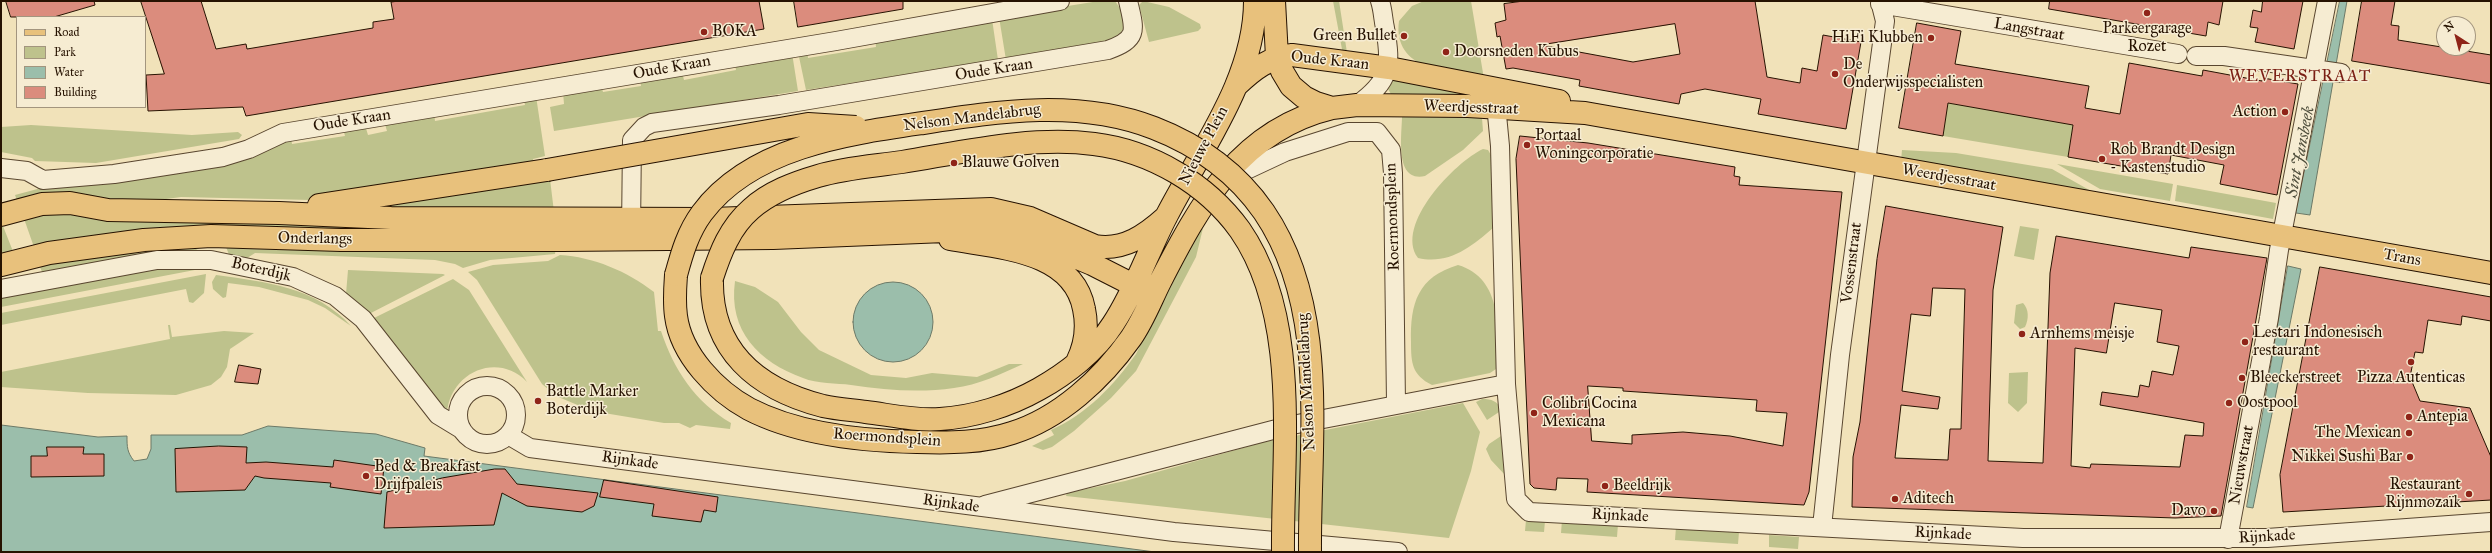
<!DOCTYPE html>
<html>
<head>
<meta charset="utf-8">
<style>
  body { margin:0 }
  #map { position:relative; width:2492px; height:553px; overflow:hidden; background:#f1e2b9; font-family:"IM FELL Great Primer",serif }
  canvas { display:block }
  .frame { position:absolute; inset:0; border:2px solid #261201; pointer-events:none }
  .legend { position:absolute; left:16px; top:16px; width:130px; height:92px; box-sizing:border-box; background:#f6ecd2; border:1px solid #a3957e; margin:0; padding:5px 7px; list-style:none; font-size:12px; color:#261201 }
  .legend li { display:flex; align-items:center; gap:8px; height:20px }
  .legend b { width:20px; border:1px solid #a3957e }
  .north { position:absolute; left:2436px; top:16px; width:40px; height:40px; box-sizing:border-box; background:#f6ecd2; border:1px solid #a3957e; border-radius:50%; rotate:324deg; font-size:11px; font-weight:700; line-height:16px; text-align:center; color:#261201 }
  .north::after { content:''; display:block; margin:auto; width:14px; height:18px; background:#8f2418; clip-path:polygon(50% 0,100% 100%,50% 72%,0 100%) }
</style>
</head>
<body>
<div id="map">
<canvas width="2492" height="553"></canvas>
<div class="frame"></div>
<ul class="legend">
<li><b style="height:5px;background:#e8c17c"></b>Road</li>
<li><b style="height:11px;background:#bec28c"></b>Park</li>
<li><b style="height:11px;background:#9bbeab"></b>Water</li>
<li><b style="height:11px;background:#db8c7d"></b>Building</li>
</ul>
<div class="north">N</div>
</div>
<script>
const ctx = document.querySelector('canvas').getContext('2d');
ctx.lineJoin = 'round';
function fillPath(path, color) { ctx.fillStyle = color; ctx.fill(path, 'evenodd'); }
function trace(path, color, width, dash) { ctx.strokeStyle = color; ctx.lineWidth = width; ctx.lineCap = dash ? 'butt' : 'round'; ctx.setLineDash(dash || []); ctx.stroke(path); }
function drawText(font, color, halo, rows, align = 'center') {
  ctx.font = font + ' "IM FELL Great Primer",serif'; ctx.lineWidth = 3; ctx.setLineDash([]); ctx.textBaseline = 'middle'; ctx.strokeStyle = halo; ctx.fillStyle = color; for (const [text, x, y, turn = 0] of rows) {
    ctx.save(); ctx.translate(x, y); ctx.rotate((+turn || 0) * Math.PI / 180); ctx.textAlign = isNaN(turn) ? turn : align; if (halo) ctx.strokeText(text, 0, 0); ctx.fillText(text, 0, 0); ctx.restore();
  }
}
const green = new Path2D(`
  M1099,1H1115L1124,14L1125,30L1115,39L1006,60L999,17Z
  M1143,1L1169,7L1200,24L1201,28L1198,31L1149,42L1139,5Z
  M1333,1H1339L1348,59L1344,60Z
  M1424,1H1471L1484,79C1450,74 1392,70 1399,21L1412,6Z
  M992,19L998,60L806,90L798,52L807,51L808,58L876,47L875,39Z
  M792,53L798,91L554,131L550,107L564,104L563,92L601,85L603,92L641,86L640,79L682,72L684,80L736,70L735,63Z
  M1394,79L1457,87L1475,97L1392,96L1388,89Z
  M536,96L545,156L533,159L534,163L311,200L181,197L159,200L18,203L15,195L45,187L291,138L292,144L345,136L343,128L365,125L368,135L387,131L384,121L434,113L435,121L525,105L524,99Z
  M1948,103L2073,125L2068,157L1943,136Z
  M1402,116L1482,118L1483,131L1463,150L1425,176C1394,183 1402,135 1402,116Z
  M31,125L192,135L238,132L242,135L239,139L96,163L35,161L32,158L1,152V127Z
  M1483,149L1488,150L1491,155L1493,228C1471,247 1449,265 1418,258C1394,225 1455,162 1483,149Z
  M1902,150L1956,153L2052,169L2091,191L1901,161Z
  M2057,164L2173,184L2170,201L2100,189Z
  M550,179L554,212L352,207Z
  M2177,185L2276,203L2273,219L2175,201Z
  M36,211L613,224L35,250L22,213Z
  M1,221L14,254L1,257Z
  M2020,226L2039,229L2034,260L2014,256Z
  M1203,228L1196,257L1136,371L1111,398L1074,431L1052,447L1043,450L1032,446L1054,435L1051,430C1087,414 1114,385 1136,354L1193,240Z
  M202,242L201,247L191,253L167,254V247H159V249L152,250V255L43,274L37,260L125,247Z
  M556,246L555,254L490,260L463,268L455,264L435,260L255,253L244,260L230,257L226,247Z
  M560,255C593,257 627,271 654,292L658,331H661C674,370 695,402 731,423L730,429L696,425L690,428L679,423H664L592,411L556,396L542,384L477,280L468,272L493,265L548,261Z
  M1458,265C1503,278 1499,332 1496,369L1490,373L1432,385C1412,375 1411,363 1411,342C1410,303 1418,277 1458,265Z
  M157,269H200L1,307V296Z
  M348,270L443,274L445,275L367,315L346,294Z
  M206,274L204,293L193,303L189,302L186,289L1,325V313Z
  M216,275C266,282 316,287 351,326L325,308L308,300L259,287L228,283L226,297L223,298L213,289L212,282Z
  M453,279L469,290L527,382C497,351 450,373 447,413L372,319Z
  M735,281L755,287L778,302L801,332L819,350L871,375L906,378L932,373L977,377L1009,364H1023C1001,374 978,385 954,388C920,393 885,390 851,385C837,383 817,384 803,378C759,362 728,331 735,281Z
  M2023,303C2029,309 2029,319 2025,327L2020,329L2014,323L2016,305Z
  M168,325H170L172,337L224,331L254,333L230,349L227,367L221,377L211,385L176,395L88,393L1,387V372L170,339Z
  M2028,372L2027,403L2018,412L2008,403L2009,373Z
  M1482,399C1492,399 1497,401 1502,410L1487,420L1476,402Z
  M1463,403L1480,432L1471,471L1449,538L1066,496L1067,493L1125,481L1264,442Z
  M1504,434L1505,475L1491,460L1486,449L1489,444Z
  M1526,520L1545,521L1544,532L1525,531Z
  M1562,520L1618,524L1617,537L1561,533Z
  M1676,527L1739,532L1738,544L1675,540Z
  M1769,535L1799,537L1798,549L1769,547Z`);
const water = new Path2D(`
  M2340,1H2347L2310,215L2296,213Z
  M2288,266L2301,269L2253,508L2247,507Z
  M853 322a40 40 0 1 1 80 0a40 40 0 1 1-80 0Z
  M1,425L98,437L127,436C127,447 127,452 134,461L147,459L151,449V435H242L268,426L376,434L425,448L424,456L1155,552H1Z`);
const building = new Path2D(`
  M6,1H94L95,5L54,17H11Z
  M141,1H201L216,49L246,44L247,49L373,28V22L394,19L391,2L399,1H759L764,29L246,116L243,107L148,111L146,75L164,74Z
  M794,1H903V9L798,27Z
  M1524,1H1755L1767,77L1800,83L1802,68L1817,71L1823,35L1861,42L1846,129L1758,114L1761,99L1705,89L1681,94L1679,104L1579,86L1580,80L1513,68L1506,69L1500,36L1497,37L1495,23L1506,20L1504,4ZM1675,24L1680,54L1633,62L1541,45Z
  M2050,1H2223L2219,25L2208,22L2206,36L2049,9Z
  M2263,1H2303L2294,49L2255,42L2258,28L2250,27L2253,10L2261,12Z
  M2362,1H2395L2391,25L2399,26L2398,40L2491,55V84L2352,61Z
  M1917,23L1961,31L1955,64L2089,86L2085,108L2120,114L2129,63L2202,76L2203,70L2262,81L2263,78L2298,84L2277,195L2220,184L2224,165L2171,155L2168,174L2068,157L2073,125L1948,103L1943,136L1899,128Z
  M1520,136L1588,143L1735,167L1734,176L1740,177L1739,185L1842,192L1809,492L1804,505L1587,492L1588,479L1557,478L1556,490L1534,488L1530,484L1516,159ZM1588,386L1623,388V391L1757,400L1756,411L1787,413L1783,446L1730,436L1683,432L1632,435V444L1592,441Z
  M1886,206L2003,227L1993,290L1988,461L2043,463L2050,273L2056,236L2189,258L2191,247L2267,258L2221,516L2175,518L1852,507L1853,457L1860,422L1877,259ZM1933,288L1965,289L1961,429H1950L1948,460L1895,458L1901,405L1938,409L1940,397L1902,391L1911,314L1930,316ZM2115,303L2162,310L2157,342L2179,346L2173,375L2152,371L2149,387L2140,385L2138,397L2102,392L2100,405L2204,423L2203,436L2185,435L2180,467L2091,464L2090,468L2071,466L2075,348L2106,353Z
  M2320,267L2491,297V321L2462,316L2461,325L2428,320L2423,353L2415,352L2410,377L2420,401L2470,408L2491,457V500L2283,512L2280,475Z
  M239,365L261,369L258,384L235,382Z
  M219,446L247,447L246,463L266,462L333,467L334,460L384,467L381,494L330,487L331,483L264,478L255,476L245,490L176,492L175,449Z
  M47,447H84L83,454H104V476L31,477V456H47Z
  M495,469H505L517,484L598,493L594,506L582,512L527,506L502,493L494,525L384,528L387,492L442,478Z
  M604,480L718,497L716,512L704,510L701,522L652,516L654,504L600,497Z`);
const street = new Path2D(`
  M1880,4L2178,54
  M2196,56H2224L2341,73
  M1495,94L1500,146L1506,384L1516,499L1529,512L2023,538H2267L2491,522
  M1357,105C1390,81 1392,67 1385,28C1383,19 1383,10 1380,1
  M1,168L27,171L43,180L114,174L223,157L249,149L283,133L836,41L1060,1
  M1223,181L1285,152L1348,132H1377L1391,150L1393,173L1396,403
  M631,231L632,140L644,127L652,123L779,105L1108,50C1139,39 1135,30 1128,1
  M1,289L157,260H211L293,277L335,296L363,319L438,415L461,429
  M458 415a29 29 0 1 1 58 0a29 29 0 1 1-58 0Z
  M508,435L530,448L1174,532L1398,552
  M985,505L1292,425L1506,384
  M1822,527L1840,355L1885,21L1880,1
  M2228,539L2269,318L2279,250L2327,1`);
const primary = new Path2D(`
  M1274,1L1277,57L1282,71L1291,86L1304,97L1316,103L1332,108L1357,105L1468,106L1585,113L2491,273
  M1237,85C1254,69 1268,58 1292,55L1389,68L1559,101
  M319,205L547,170
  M1,215L42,204L70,203L108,210L279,213L391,218L712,219L991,209L1030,218L1095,246C1124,251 1146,235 1166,217
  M950,239C998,248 1073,250 1084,309C1088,328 1086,344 1077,362
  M1,265L49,253L144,240L211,236L341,240H562L773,238L994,229L1025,236L1092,264L1153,295
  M676,275C675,289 674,302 676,316C681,355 716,391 749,409C797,434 864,441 917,442C949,443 982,443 1012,433C1060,418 1102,379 1131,338C1143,321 1151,300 1160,282C1200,204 1240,130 1332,108
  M712,278C710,350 757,389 823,406C837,409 852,410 866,412C890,415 916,421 940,419C973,417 1009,406 1039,389C1066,374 1096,351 1113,324C1135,291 1148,251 1167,215C1201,149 1255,79 1255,1`);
const primaryBridge = new Path2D(`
  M547,170L808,124L856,127
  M676,275C682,253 688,232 702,213C751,147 847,134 923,123C1000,111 1079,99 1154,128C1198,145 1237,173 1264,212C1330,309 1309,441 1310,552
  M712,278C720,253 730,227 751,209C770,192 794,183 818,176C844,168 875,166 902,162C964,152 1031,136 1094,144C1151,151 1207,184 1240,230C1301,318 1282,450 1283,552`);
const markers = [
  [2147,13,4,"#8f2418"],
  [704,32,4,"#8f2418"],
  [1404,36,4,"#8f2418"],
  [1931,38,4,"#8f2418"],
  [1446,52,4,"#8f2418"],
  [1835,74,4,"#8f2418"],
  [2285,112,4,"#8f2418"],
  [1527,145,4,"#8f2418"],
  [2102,159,4,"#8f2418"],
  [954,163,4,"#8f2418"],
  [2022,334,4,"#8f2418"],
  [2245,342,4,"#8f2418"],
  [2411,362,4,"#8f2418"],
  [2242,378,4,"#8f2418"],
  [538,401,4,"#8f2418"],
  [2229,403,4,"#8f2418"],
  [1534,413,4,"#8f2418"],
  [2409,417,4,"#8f2418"],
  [2409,433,4,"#8f2418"],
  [2410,457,4,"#8f2418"],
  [366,476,4,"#8f2418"],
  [1605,486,4,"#8f2418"],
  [2469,494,4,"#8f2418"],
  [1895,499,4,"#8f2418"],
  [2214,511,4,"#8f2418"]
];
const poiNames = [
  ["Parkeergarage",2147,29,"center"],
  ["Rozet",2147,47,"center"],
  ["BOKA",712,32],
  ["Green Bullet",1396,36,"right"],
  ["HiFi Klubben",1923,38,"right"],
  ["Doorsneden Kubus",1454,52],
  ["De",1843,65],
  ["Onderwijsspecialisten",1843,83],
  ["Action",2277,112,"right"],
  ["Portaal",1535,136],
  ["Woningcorporatie",1535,154],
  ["Rob Brandt Design",2110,150],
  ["- Kastenstudio",2110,168],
  ["Blauwe Golven",962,163],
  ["Lestari Indonesisch",2253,333],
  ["restaurant",2253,351],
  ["Arnhems meisje",2030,334],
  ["Bleeckerstreet",2250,378],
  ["Pizza Autenticas",2411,378,"center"],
  ["Battle Marker",546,392],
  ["Boterdijk",546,410],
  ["Oostpool",2237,403],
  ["Colibrí Cocina",1542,404],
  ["Mexicana",1542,422],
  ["Antepia",2417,417],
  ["The Mexican",2401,433,"right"],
  ["Nikkei Sushi Bar",2402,457,"right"],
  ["Bed & Breakfast",374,467],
  ["Drijfpaleis",374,485],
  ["Restaurant",2461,485,"right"],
  ["Rijnmozaïk",2461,503,"right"],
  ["Beeldrijk",1613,486],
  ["Aditech",1903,499],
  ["Davo",2206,511,"right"]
];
const streetNames = [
  ["Langstraat",2029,30,10],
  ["Oude Kraan",1330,61,6],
  ["Oude Kraan",672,68,-10],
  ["Oude Kraan",994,70,-9],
  ["Weerdjesstraat",1471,108,2],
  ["Nelson Mandelabrug",972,118,-7],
  ["Oude Kraan",352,121,-9],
  ["Nieuwe Plein",1204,146,-62],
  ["Weerdjesstraat",1949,178,10],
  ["Roermondsplein",1393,217,-92],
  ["Onderlangs",315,239,1],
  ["Trans",2402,258,10],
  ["Vossenstraat",1852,263,-83],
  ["Boterdijk",261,270,13],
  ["Nelson Mandelabrug",1307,382,-93],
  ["Roermondsplein",887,438,4],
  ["Rijnkade",630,461,8],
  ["Nieuwstraat",2242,465,-80],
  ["Rijnkade",951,504,8],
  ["Rijnkade",1620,516,3],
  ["Rijnkade",1943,534,3],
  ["Rijnkade",2267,537,-3]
];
const neighbourhoodNames = [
  ["WEVERSTRAAT",2300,77]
];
const waterNames = [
  ["Sint Jansbeek",2301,152,-79]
];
fillPath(green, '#bec28c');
fillPath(water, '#9bbeab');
trace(water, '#6c7967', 1);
fillPath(building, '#db8c7d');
trace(building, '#261201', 1);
trace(street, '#59462f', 20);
trace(primary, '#261201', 24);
trace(street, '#f6ecd2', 18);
trace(primary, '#e8c17c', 22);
trace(primaryBridge, '#261201', 24, []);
trace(primaryBridge, '#e8c17c', 22);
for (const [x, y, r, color] of markers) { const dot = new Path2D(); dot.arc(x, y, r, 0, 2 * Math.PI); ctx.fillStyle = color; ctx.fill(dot); trace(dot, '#f6ecd2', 1.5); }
drawText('16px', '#261201', '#f6ecd2', poiNames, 'left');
drawText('16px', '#261201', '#f6ecd2', streetNames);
ctx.letterSpacing = '1px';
drawText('17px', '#7a1f14', '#f6ecd2', neighbourhoodNames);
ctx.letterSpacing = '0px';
drawText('italic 17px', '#4f4e3c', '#f6ecd2', waterNames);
</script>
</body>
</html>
